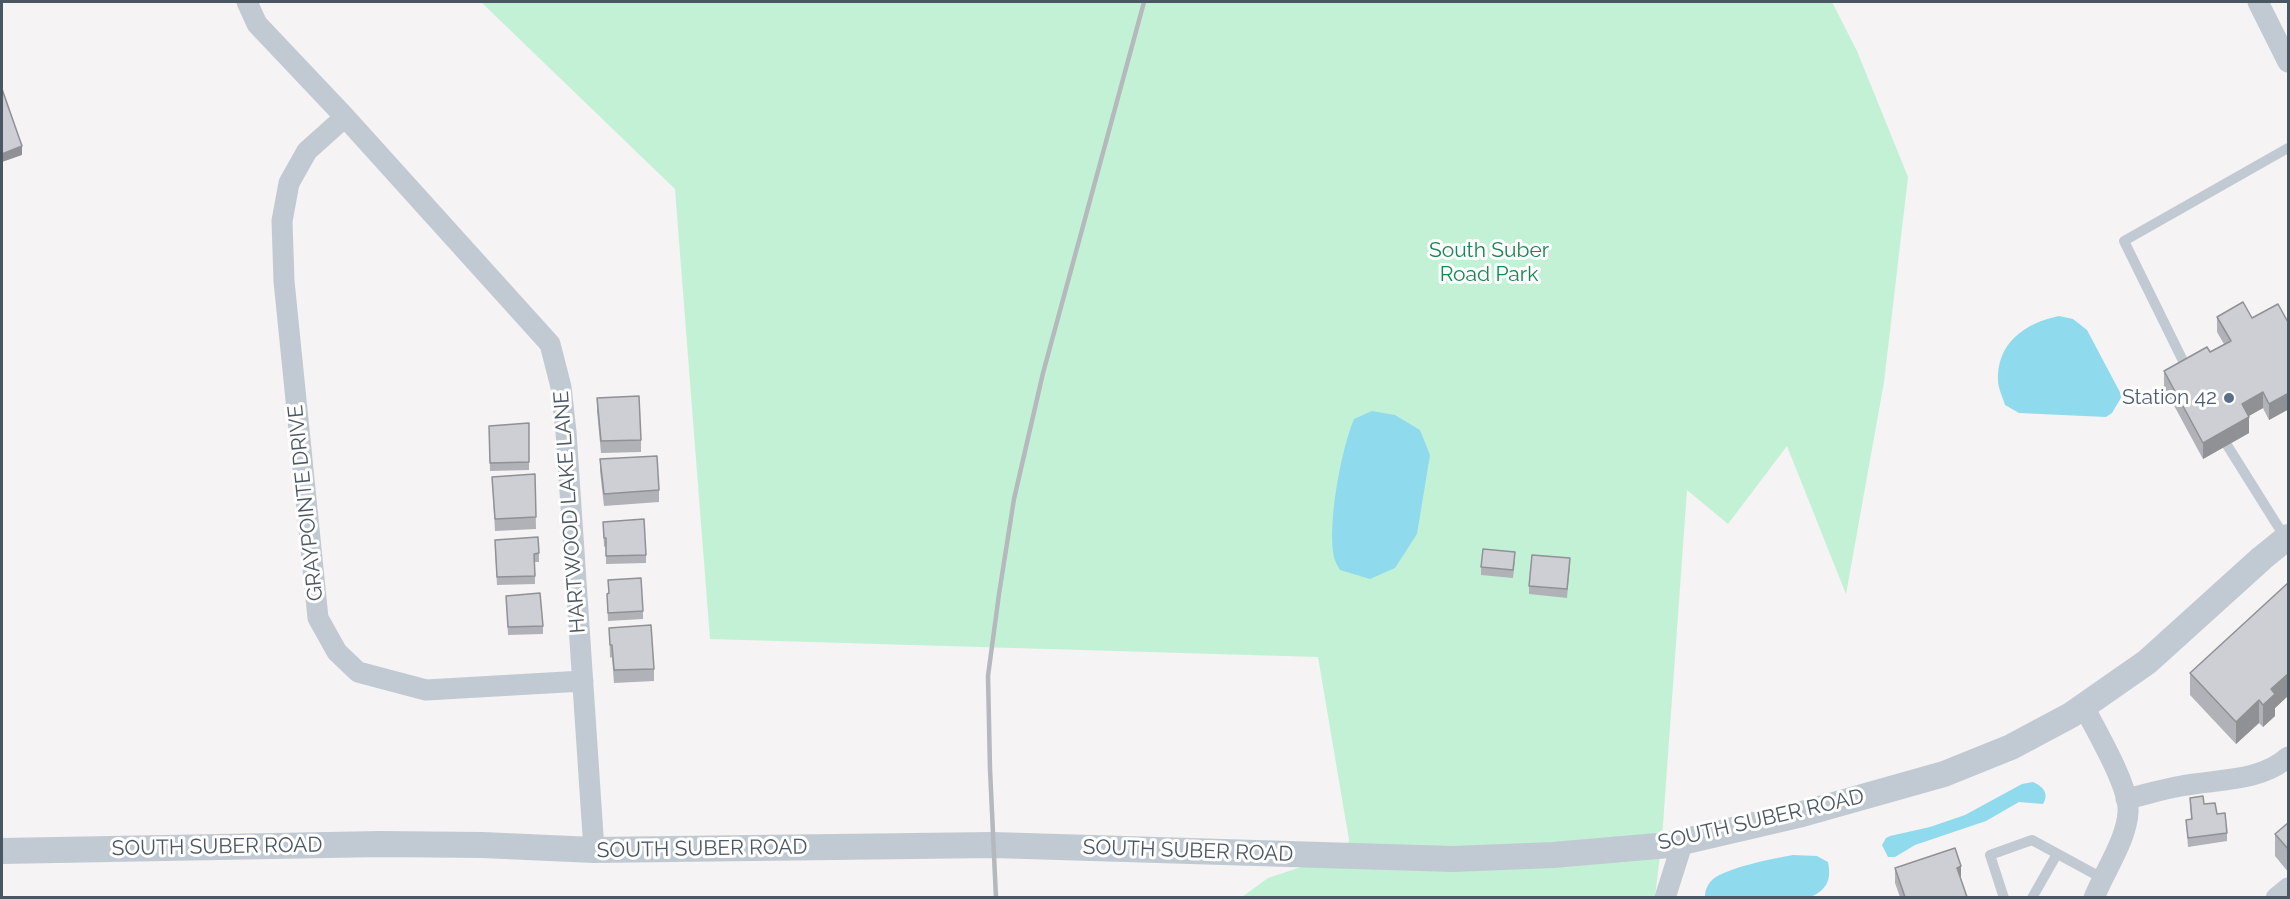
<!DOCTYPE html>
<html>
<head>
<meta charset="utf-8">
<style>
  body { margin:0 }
  #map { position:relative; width:2290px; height:899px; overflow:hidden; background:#f5f3f3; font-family:Raleway,sans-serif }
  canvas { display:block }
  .frame { position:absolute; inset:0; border:3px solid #4a5661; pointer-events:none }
</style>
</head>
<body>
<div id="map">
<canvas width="2290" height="899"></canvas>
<div class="frame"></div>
</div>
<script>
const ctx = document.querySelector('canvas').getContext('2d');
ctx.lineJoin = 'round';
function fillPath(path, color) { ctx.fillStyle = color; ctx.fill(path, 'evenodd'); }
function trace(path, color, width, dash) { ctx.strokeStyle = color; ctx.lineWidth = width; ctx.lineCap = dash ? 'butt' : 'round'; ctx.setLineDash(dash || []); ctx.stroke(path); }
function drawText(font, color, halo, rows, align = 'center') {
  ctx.font = font + ' Raleway,sans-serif'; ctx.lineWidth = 6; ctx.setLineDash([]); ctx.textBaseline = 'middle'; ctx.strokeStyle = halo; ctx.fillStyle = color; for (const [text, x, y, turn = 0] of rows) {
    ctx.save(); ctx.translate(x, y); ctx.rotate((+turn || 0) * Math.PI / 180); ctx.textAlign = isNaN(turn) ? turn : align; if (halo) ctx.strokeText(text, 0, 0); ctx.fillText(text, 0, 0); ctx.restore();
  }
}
const green = new Path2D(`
  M481,2H1832L1857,51L1908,177L1884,382L1846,594L1787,446L1728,524L1687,490L1662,838L1655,897H1242L1268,878L1347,852L1349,840L1318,657L710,639L675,189Z`);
const water = new Path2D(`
  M2059,316L2073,319L2087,330L2122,396L2112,413L2106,417L2019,413L2005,405C2003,398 1999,390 1998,382C1996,343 2025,323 2059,316Z
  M1372,411L1395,415L1420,430L1430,455L1417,534L1395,568L1370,579L1340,570C1338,566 1335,562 1334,557C1327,525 1341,450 1354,419Z
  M2033,782C2042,786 2050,793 2043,804L2019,802L1986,821L1915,845L1895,857H1888L1882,845L1886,838L1890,836L1930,827L1965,815L2022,784Z
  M1793,855L1817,856L1828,862C1832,881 1826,891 1808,898L1705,897C1705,891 1707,885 1712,880C1725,868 1775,858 1793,855Z`);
const service = new Path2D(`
  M2189,373L2124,241L2288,148
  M2227,445L2286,539
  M2004,898L1990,855L2032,840L2102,878
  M2032,898L2057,854`);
const minor = new Path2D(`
  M247,2L257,24L345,117L550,344L561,387L566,432L594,850
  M2258,2L2288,62
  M345,117L307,151L289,183L282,221L284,281L318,618L337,652L358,672L426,690L583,681
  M2083,705C2095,729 2130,787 2128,812C2127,839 2104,872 2094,898
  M2126,799C2144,795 2163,789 2181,786C2217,779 2260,782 2288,757
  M1665,898L1683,841
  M2276,898L2288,888`);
const tertiary = new Path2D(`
  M2,851L381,844L482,845L594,850L993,845L1453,859L1553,855L1669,845L1802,814L1944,774L2011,747L2071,715L2147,662L2262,558L2288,537`);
const rail = new Path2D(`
  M996,898L990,769L988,676L999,594L1014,499L1043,373L1144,2`);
const wall = new Path2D(`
  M2217,317L2252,318L2289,324V409L2269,420L2263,408L2248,416L2249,433L2203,459L2164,387V371L2210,352L2224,344L2217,332Z
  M597,398L641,440V452L601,453L597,411Z
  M529,423V470L490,471L489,426Z
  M600,459L659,490V502L604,506L600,471Z
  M535,474L536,529L495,531L492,477Z
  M603,522L646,555V563L606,564V546L604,547Z
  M495,549L539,553V562H535V584L497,585Z
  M1515,561L1513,578L1481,575V567Z
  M1570,566L1567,598L1529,594V586Z
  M2289,582V695L2275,708V716L2263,727L2259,723L2236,744L2190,695V673Z
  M607,594L643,611V619L608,621Z
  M506,596L543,626V634L508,635Z
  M609,628L654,669V681L614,683L612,657L610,658Z
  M2190,798L2204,804L2217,814L2227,833V841L2188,847L2186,820L2191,819Z
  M2289,822V873L2275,856V834Z
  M1895,868L1961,880L1967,897H1900L1895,883Z`);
const shadedWall = new Path2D(`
  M22,146V155L2,162V154Z
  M2263,392V408L2242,420V404Z
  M2289,393V409L2269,420V404Z
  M2249,417V433L2203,459V443Z
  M2289,673V695L2275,708V716L2263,727V705L2271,689Z
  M2259,700V723L2236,744V722Z
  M1961,866V882L1957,868Z`);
const building = new Path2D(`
  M2,89L22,146L2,154Z
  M2243,302L2252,318L2278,304L2289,324V393L2269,404L2263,392L2242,404L2249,417L2203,443L2164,371L2207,347L2210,352L2231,341L2217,317Z
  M639,396L641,440L601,441L597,398Z
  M529,423V462L490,463L489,426Z
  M657,456L659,490L604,494L600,459Z
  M535,474L536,517L495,519L492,477Z
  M644,519L646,555L606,556V538H604L603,522Z
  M538,537L539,553L534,554L535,576L497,577L495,540Z
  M1483,549L1515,552L1513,570L1481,567Z
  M1532,555L1570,558L1567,589L1529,586Z
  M641,578L643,611L608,613L607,594L609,593L608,580Z
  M2289,582V673L2271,689L2275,694L2263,705L2259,700L2236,722L2190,673Z
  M540,593L543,626L508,627L506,596Z
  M651,625L654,669L614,670L612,645H610L609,628Z
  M2203,796L2204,804L2215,803L2217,814L2225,813L2227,833L2188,838L2186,820L2192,819L2190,798Z
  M2289,822V850L2275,834Z
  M1955,848L1961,866L1957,868L1967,897H1905L1895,868Z`);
const markers = [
  [2229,398,6,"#5c6f8a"]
];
const parkNames = [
  ["South Suber",1489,251],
  ["Road Park",1489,275]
];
const serviceNames = [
  ["Station 42",2217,398]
];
const streetNames = [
  ["GRAYPOINTE DRIVE",306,503,-96],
  ["HARTWOOD LAKE LANE",570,512,-94],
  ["SOUTH SUBER ROAD",1761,820,-13],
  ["SOUTH SUBER ROAD",217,847,-1],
  ["SOUTH SUBER ROAD",702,849,-1],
  ["SOUTH SUBER ROAD",1188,851,2]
];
fillPath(green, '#c3f1d5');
fillPath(water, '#90daee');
trace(service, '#c1cad2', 10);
trace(minor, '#c1cad2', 21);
trace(tertiary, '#c1cad2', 26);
trace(rail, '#b5b8bd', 4.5);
fillPath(wall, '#b0b2b7');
fillPath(shadedWall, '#909195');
fillPath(building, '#cdcfd5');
trace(building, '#909195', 1.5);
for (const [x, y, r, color] of markers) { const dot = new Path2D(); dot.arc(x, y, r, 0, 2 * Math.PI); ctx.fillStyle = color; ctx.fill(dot); trace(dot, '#fff', 2); }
drawText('21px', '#17864f', '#fff', parkNames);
drawText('21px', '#4e5e75', '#fff', serviceNames, 'right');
drawText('21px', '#4a5661', '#fff', streetNames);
</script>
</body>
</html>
